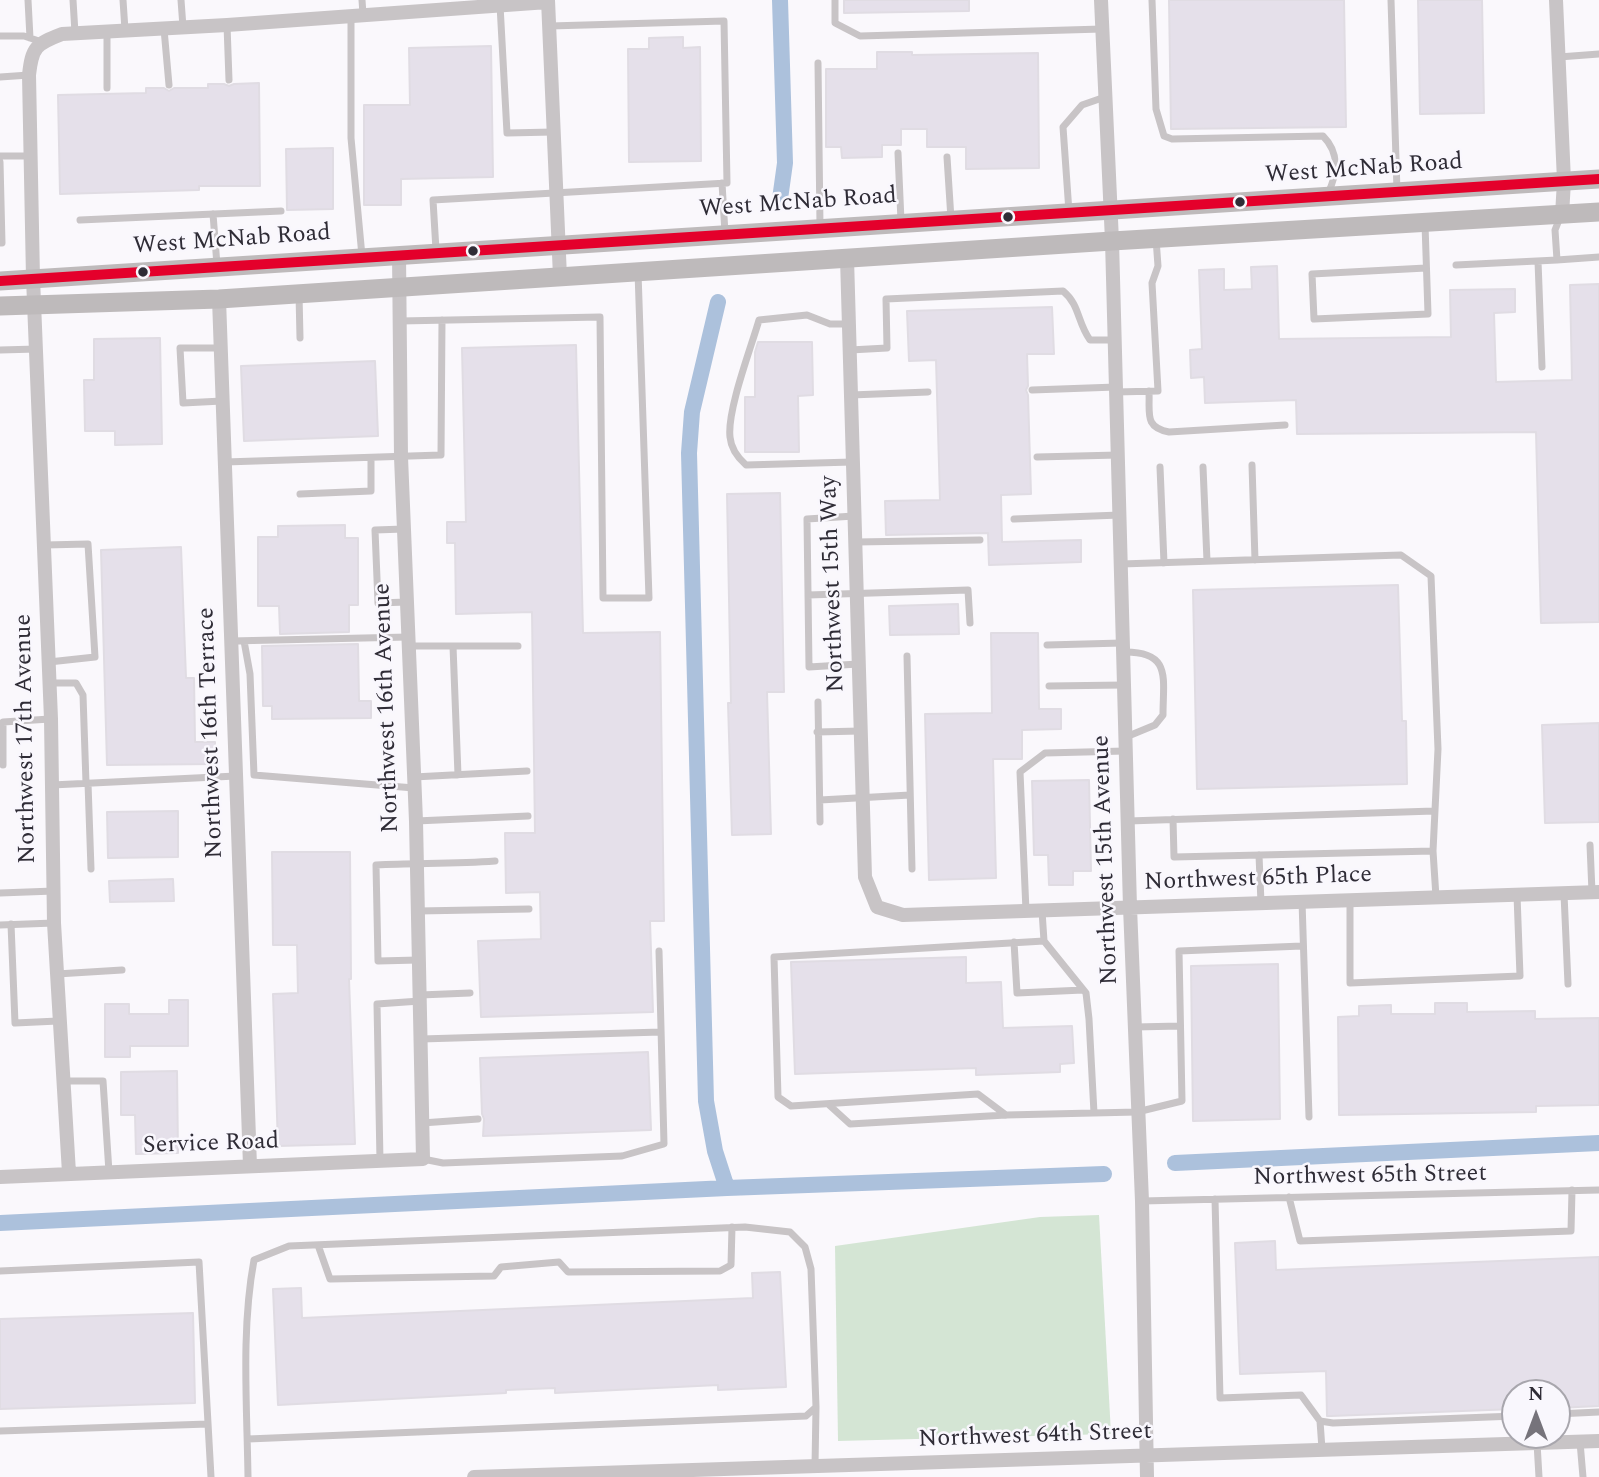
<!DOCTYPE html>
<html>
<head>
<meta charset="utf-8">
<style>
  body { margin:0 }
  #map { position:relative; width:1599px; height:1477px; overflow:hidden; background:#faf8fc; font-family:Spectral,serif }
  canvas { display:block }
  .north { position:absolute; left:1501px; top:1379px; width:70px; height:70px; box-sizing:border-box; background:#f9f7fd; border:2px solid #a8a6ad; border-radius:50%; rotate:0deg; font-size:19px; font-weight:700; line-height:28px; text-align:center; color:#2f2c36 }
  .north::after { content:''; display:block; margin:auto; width:24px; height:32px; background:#76737b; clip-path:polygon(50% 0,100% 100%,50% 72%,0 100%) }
</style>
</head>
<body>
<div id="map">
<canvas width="1599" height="1477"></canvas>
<div class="north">N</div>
</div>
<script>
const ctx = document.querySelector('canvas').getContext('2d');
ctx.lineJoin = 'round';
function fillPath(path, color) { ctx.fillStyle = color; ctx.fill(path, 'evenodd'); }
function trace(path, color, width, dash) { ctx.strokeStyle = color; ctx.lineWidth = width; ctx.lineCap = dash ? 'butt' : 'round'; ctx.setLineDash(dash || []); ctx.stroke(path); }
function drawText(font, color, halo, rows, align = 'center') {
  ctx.font = font + ' Spectral,serif'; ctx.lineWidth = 5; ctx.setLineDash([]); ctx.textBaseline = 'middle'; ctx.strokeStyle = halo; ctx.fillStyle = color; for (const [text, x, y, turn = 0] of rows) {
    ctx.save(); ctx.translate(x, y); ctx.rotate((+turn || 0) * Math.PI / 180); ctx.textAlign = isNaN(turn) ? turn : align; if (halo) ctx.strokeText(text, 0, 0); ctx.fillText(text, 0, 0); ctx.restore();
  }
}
const green = new Path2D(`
  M1099,1215L1111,1434L838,1441L835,1246L1040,1217Z`);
const canal = new Path2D(`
  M780,0L785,163L780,199
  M718,302L692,412L689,453L706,1101L715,1151L727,1188
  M1175,1163L1599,1143
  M0,1223L727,1188L1104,1174`);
const building = new Path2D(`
  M844,0H969V11L844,13Z
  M1169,0H1344L1346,127L1171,129Z
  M1418,0H1482L1484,113L1420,114Z
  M683,37V48L700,47L701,161L629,162L628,49H649V38Z
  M491,46L493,177L401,179V205H364V105H410L409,48Z
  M877,52H912V55L1038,53L1039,168L966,169V147H927V129H901V145H882V157L842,158L841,147H826V69H877Z
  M259,83L260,186H199V190L60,194L58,95L146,93V88H164L169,91L174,88H208V84H224L229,86L234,84Z
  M333,148V209L287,210L286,149Z
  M1277,266L1279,339L1451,337L1450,290L1515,289V312L1494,313L1496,382L1572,380L1570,285L1599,284V622L1541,623L1536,432L1297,434L1296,400L1205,403L1204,377L1191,378L1190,350L1202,349L1199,270L1224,269V290L1252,289L1251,267Z
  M1052,307L1054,354H1027L1028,386L1026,390L1028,395L1031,494L1001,495L1002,542L1081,540V562L989,565L988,533L886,535L885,501L940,500L936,360L909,361L907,311Z
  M160,338L162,444L115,445V431H85L84,380H94V339Z
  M758,342H812L813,395L798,396L799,452H745V397H755V352Z
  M576,345L583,633L660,632L664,921H650L653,1012L481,1017L478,941L541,939L540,892L506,893L505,833H535L532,612L456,614L455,543H447V522H466L462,348Z
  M375,361L378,436L244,441L241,366Z
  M780,493L784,692H767L771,834L732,835L728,703H731L727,494Z
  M345,525V538H358V605H349V632L280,634L279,606H258V537H278V526Z
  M181,547L186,678H194L195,742H215V764L107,765L101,550Z
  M1398,585L1402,721H1406L1407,784L1197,789L1193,590Z
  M958,604L959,634L890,635L889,606Z
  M991,633H1038L1039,709H1061V729L1022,730V759H993L996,878L929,880L925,714L992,713Z
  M358,644L359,701H371V718L272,719V706H263L262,646Z
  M1599,723V822L1545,823L1542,725Z
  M1089,780L1091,871H1073V885H1049L1048,855H1034L1032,781Z
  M178,811V857L108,858L107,812Z
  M272,852H350L351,979H349L355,1144L278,1146L273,994L298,993L297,945H273Z
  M173,879L174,901L110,902L109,881Z
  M966,957V983L1001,982L1003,1028L1072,1026L1074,1063L1060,1064V1072L976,1075V1068L795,1074L791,962Z
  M1278,964L1280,1119L1193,1121L1191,966Z
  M169,1000H188V1046H130V1057H105V1004H129V1014H169Z
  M1435,1003H1467V1012L1535,1011V1019L1599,1018V1105L1536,1106V1112L1339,1115L1338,1017L1359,1016V1006L1391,1005V1014H1435Z
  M648,1052L651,1130L483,1136L484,1119L482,1114L480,1058Z
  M177,1071L178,1153L136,1154L135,1115H121V1072Z
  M1275,1241L1276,1270L1599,1257V1406L1557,1408V1393H1515V1409L1331,1416H1327L1326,1371L1240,1374L1235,1243Z
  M780,1272L786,1387L718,1390V1385L555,1393V1388L506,1390V1393L278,1405L273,1289L301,1288L302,1318L753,1298L752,1273Z
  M193,1313L195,1403L0,1409V1319Z`);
const lane = new Path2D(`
  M28,0L30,38
  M73,0L75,33
  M123,0L125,30
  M181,0L183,27
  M362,0L363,14
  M835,0V23L860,36L1102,29
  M1152,0L1156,109L1164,136L1172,139L1323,136C1339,152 1338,173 1328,193
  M1391,0L1397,191
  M500,5L507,133L553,132
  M351,17V138L362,256
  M227,25L229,80
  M164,29L169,85
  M107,32V88
  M0,36H24L42,42
  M1559,57L1599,54
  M818,63L820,226
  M0,77L29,75
  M898,153L901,221
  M0,156H31
  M947,157L951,219
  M0,162L2,243H0
  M722,183L725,233
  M1069,212L1063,127L1082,105L1105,97
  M213,214L217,265
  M80,220L281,211
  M1425,224L1428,314L1314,319L1312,274L1426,268
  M436,250L433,200L727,183L724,21L550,26
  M1557,260L1599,257
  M1538,261L1542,367
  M1456,265L1557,260L1555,230L1561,215
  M299,294L300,338
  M400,321L600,317L603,598H649L638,272
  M849,324H830L807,315L759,320C751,348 727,410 730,437C731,449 737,457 746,465L852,462
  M220,348H180L183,403L222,401
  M0,350L37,349
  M850,350L887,348L886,299L1063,291C1080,305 1077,322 1090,340H1115
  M1032,390L1116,387
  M1149,391C1150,414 1144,427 1169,432L1285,425
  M1116,392L1158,391L1152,283L1158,266L1156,239
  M851,395L928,392
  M1037,457L1118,455
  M225,462L441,455L442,320
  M1252,465L1255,560
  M1160,467L1164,563
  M1203,467L1207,561
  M300,494L371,491V458
  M854,516L807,519L809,667L858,664
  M1014,519L1120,515
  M404,529L375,530L378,603L407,602
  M856,542L980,540
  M45,545L88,544L95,657L49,662
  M1121,564L1401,555L1431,576L1438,749L1433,851L1436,897
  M808,595L968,590L970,623
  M231,641L408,637
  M244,641L250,674L254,775L414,788
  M1047,645L1122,643
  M409,646H518
  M453,646L458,775
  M1123,652C1172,651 1163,678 1163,715L1155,725L1126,737
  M907,656L912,869
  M50,683H76L83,695L86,783
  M1049,686L1124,685
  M818,702L820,822
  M817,732L860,731
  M3,765V722L50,719
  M414,777L527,771
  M88,783L91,869
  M52,785L236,776
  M820,800L910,795
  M1173,819L1174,857L1433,851
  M416,821L528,816
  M1128,821L1434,811
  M1590,845L1592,892
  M1259,855L1261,903
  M0,893L54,891
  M1564,894L1568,984
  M1302,901L1309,1117
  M1350,901V983L1520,976L1517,895
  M418,911L529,909
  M1026,911L1020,772L1045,753L1125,751
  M11,924L15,1023L58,1021
  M0,925L54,923
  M1044,941L1086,993L1089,1019L1094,1113
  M1014,942L1017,993L1083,990
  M418,960L378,961L376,865C416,863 455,864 495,861
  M57,974L122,970
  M420,995L470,993
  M1135,1027L1180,1026
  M421,1039L661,1032
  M63,1081H103L109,1172
  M828,1104L850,1124L1006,1115L1137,1112L1182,1101L1179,951L1302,946
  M1006,1115L978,1094L791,1106L778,1097L774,957L1044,941L1042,911
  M422,1123L478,1119
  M423,1159L443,1163L622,1156L664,1144L659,951
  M380,1161L377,1004L420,1001
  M1289,1197L1300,1241L1571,1231L1572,1190
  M1215,1199L1220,1398L1301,1395L1320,1421L1333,1423L1515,1416
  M1142,1201L1599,1190
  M318,1245L330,1279L494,1276L501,1267L559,1262L568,1272L720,1271L731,1265L732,1227
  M0,1271L199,1262L211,1477
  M1557,1414L1599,1412
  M1320,1421L1322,1449
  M0,1431L208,1424
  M248,1439L806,1416L816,1407L811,1269L805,1247L790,1232L745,1227L289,1246L254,1260C241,1330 247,1405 248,1477
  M1580,1442L1583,1477
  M1537,1443L1539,1477
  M815,1466L816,1407`);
const street = new Path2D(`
  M548,0L560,277
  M1101,0L1112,241L1130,907L1142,1201L1147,1477
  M1556,0L1564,181L1562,215
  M847,258L865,877L877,907L903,915L1599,892
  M219,299L250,1166
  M69,1173L54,923L51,719L33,278L29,75C32,47 36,44 62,34L227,25L548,2
  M0,1177L423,1159L416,821L401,457L399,254
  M474,1477L1599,1441`);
const secondary = new Path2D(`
  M0,281L1599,179
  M0,306L219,299L1112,241L1599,212`);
const bus1 = new Path2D(`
  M0,281L1599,179`);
const markers = [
  [1240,202,6,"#2f2c36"],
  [1008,217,6,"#2f2c36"],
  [473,251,6,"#2f2c36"],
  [143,272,6,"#2f2c36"]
];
const streetNames = [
  ["West McNab Road",1364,170,-4],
  ["West McNab Road",798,204,-4],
  ["West McNab Road",232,241,-4],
  ["Northwest 15th Way",834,584,-92],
  ["Northwest 16th Avenue",388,708,-92],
  ["Northwest 16th Terrace",212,733,-92],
  ["Northwest 17th Avenue",27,739,-91],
  ["Northwest 15th Avenue",1107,860,-92],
  ["Northwest 65th Place",1258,880,-2],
  ["Service Road",211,1145,-2],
  ["Northwest 65th Street",1370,1177,-1],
  ["Northwest 64th Street",1035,1437,-2]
];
fillPath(green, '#d4e5d4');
trace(canal, '#acc1dc', 16);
fillPath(building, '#e5e0ea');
trace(building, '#e0dce3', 2);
trace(lane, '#c8c4c6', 7);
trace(street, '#c8c4c6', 14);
trace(secondary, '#bebabb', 19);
trace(bus1, '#e4002b', 10);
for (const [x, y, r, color] of markers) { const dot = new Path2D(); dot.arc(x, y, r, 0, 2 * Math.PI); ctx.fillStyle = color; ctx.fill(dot); trace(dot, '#f9f7fd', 2.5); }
drawText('24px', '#2f2c36', '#f9f7fd', streetNames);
</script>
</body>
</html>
